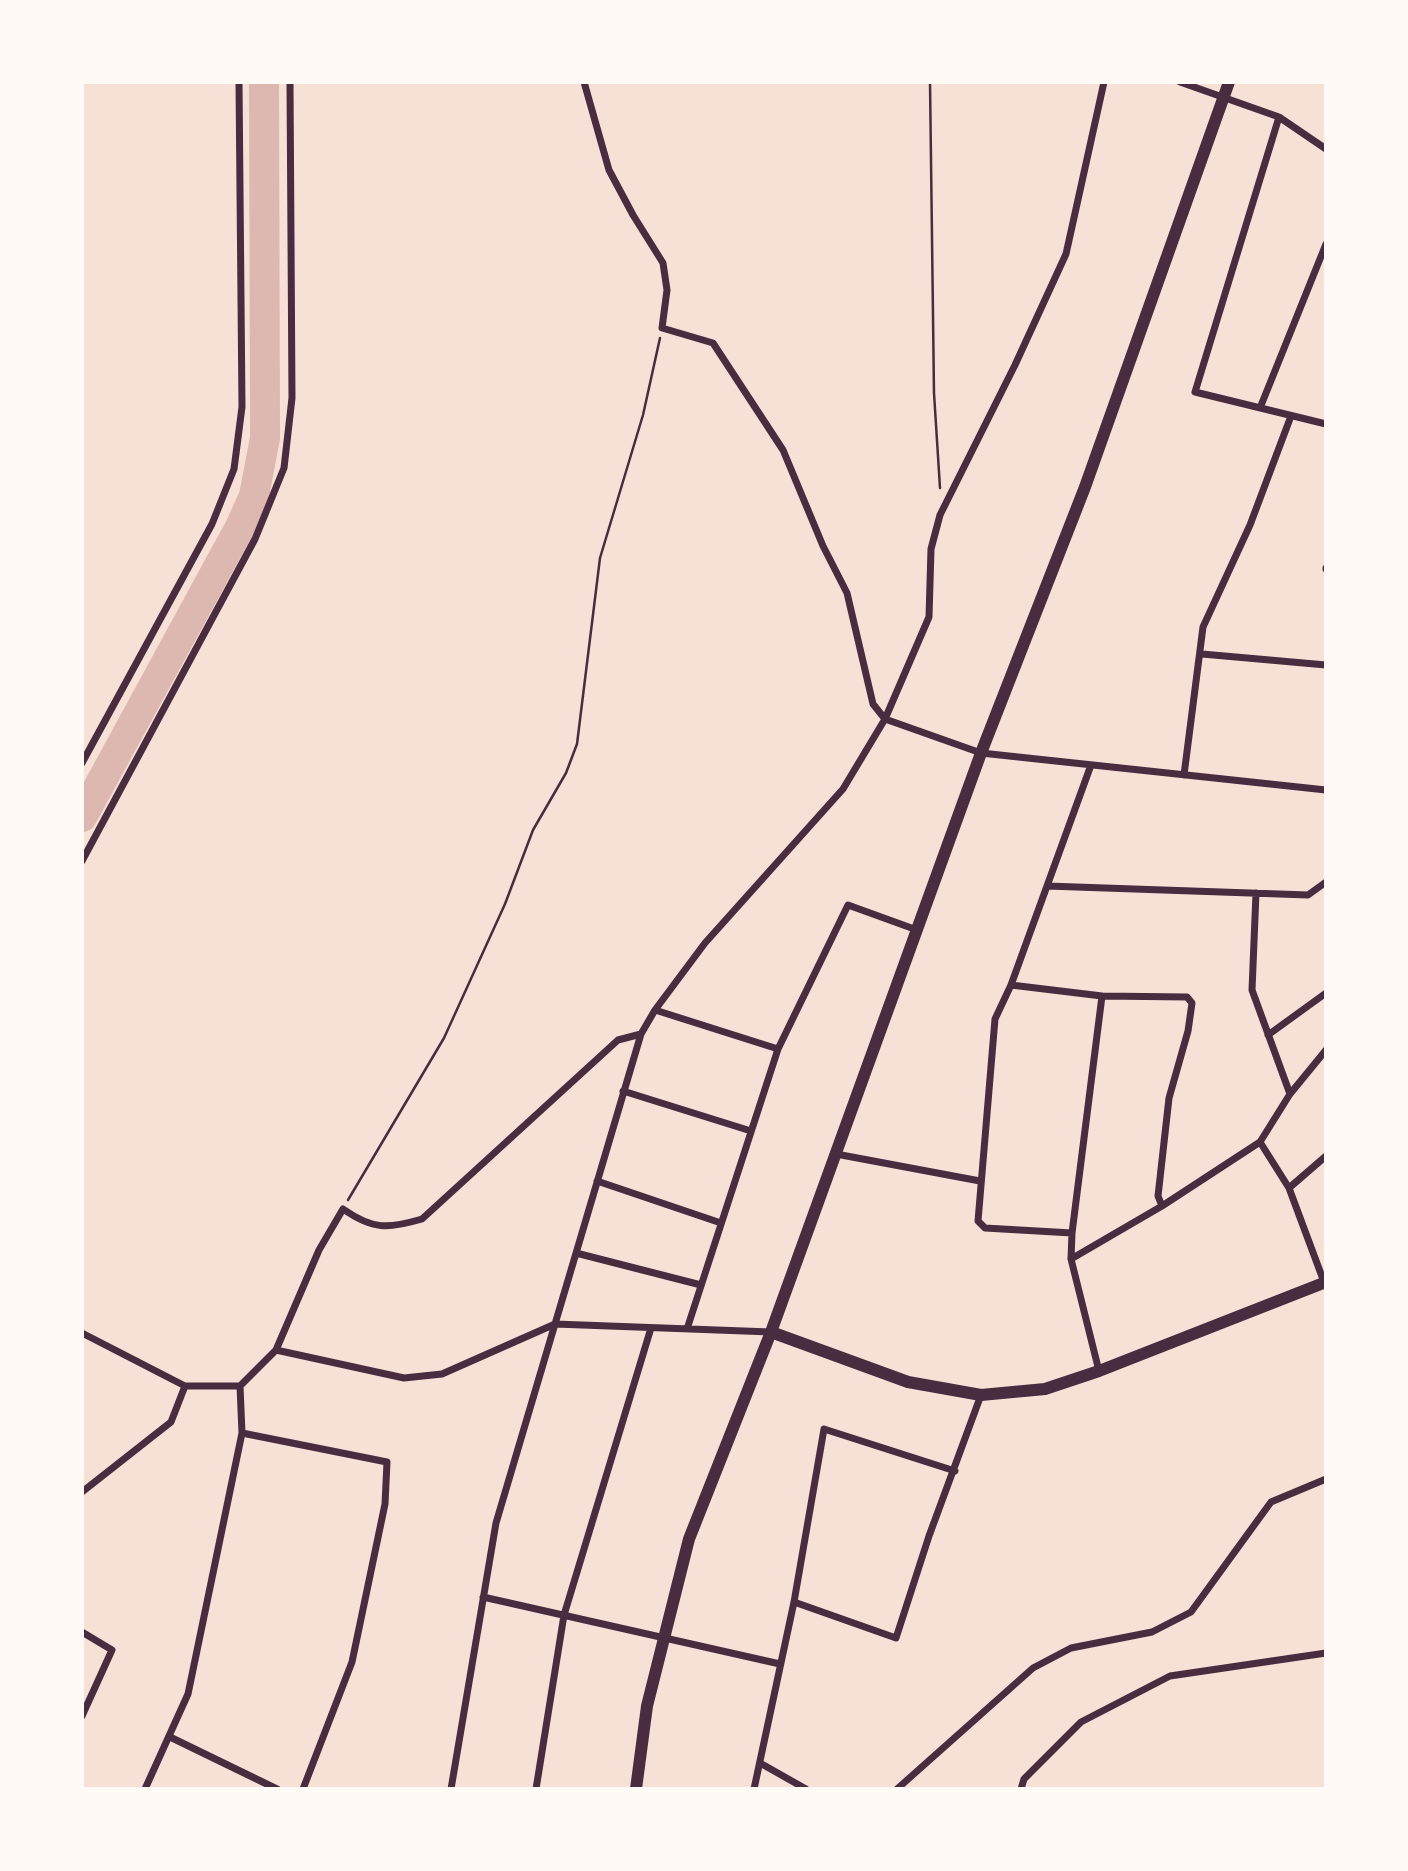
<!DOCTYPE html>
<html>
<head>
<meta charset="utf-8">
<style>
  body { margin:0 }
  #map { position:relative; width:1408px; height:1871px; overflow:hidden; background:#f7e1d7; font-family:Overpass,sans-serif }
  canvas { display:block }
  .frame { position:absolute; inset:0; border:84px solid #fffaf5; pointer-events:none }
</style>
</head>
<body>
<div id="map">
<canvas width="1408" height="1871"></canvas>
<div class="frame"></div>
</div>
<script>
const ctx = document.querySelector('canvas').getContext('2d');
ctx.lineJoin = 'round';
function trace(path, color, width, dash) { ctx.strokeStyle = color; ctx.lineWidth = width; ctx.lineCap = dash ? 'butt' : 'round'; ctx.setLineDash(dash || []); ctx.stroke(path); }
const river = new Path2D(`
  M82,817L240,527L254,496L265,438L264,82`);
const path = new Path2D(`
  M930,82L934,393L940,488
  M348,1200L444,1038L505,904L533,830L566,773L577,744L600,558L643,415L660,338`);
const minor = new Path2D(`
  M584,82L609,170L633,215L663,263L667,290L662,328L713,343L783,450L823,546L847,593L873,704L885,719L981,753L1326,790
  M1180,82L1279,117L1326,149
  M1279,117L1195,392L1326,424
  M1260,408L1326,244
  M1326,568V569
  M1202,654L1326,665
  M82,763L212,524L234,469L242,407L239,82
  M1184,775L1203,627L1250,525L1291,416
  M82,861L255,539L284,468L292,398L290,82
  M1047,886L1308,895L1326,882
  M1256,893L1252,990L1290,1094
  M1011,985L1102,996L1187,997L1192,1003L1188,1031L1169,1098L1158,1196L1162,1206
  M655,1010L778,1049
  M1268,1035L1326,993
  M623,1091L751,1131
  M1260,1142L1289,1188L1324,1282
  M836,1154L980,1181
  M597,1181L721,1223
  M1289,1188L1326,1156
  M1072,1233L985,1228L978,1221L995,1019L1011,985L1091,765
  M576,1253L701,1285
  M1071,1259L1162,1206L1260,1142L1290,1094L1326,1050
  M687,1329L778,1049L848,905L917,930
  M82,1333L185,1386H240L276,1350L319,1250L343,1209C373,1230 388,1229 422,1219L618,1040L641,1034
  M276,1350L404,1378L442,1374L555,1324L771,1332
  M1099,1371L1071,1259L1072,1233L1102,996
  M242,1433L387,1462L385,1504L352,1662L303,1789
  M82,1492L171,1422L185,1386
  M483,1597L780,1664
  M794,1602L896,1638L929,1536L981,1395
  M82,1632L112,1650L82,1716
  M170,1737L277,1789
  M760,1763L806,1789
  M145,1789L188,1694L242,1433L240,1386
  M451,1789L496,1523L641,1034L655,1010L705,943L843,789L885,719L929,617L931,549L940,515L1015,365L1066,254L1104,82
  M536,1789L564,1615L651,1328
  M754,1789L794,1602L824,1429L955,1471
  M897,1789L1033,1668L1071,1648L1152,1632L1191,1612L1271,1502L1326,1479
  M1021,1789L1024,1779L1081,1722L1170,1676L1326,1653`);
const tertiary = new Path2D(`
  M771,1332L908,1382L981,1395L1045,1389L1099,1371L1326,1282
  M636,1789L647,1706L689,1539L771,1332L981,753L1085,487L1229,82`);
trace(river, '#dcb8b0', 30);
trace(path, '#4a2c40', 2.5);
trace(minor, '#4a2c40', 7);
trace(tertiary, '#4a2c40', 12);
</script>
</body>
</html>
